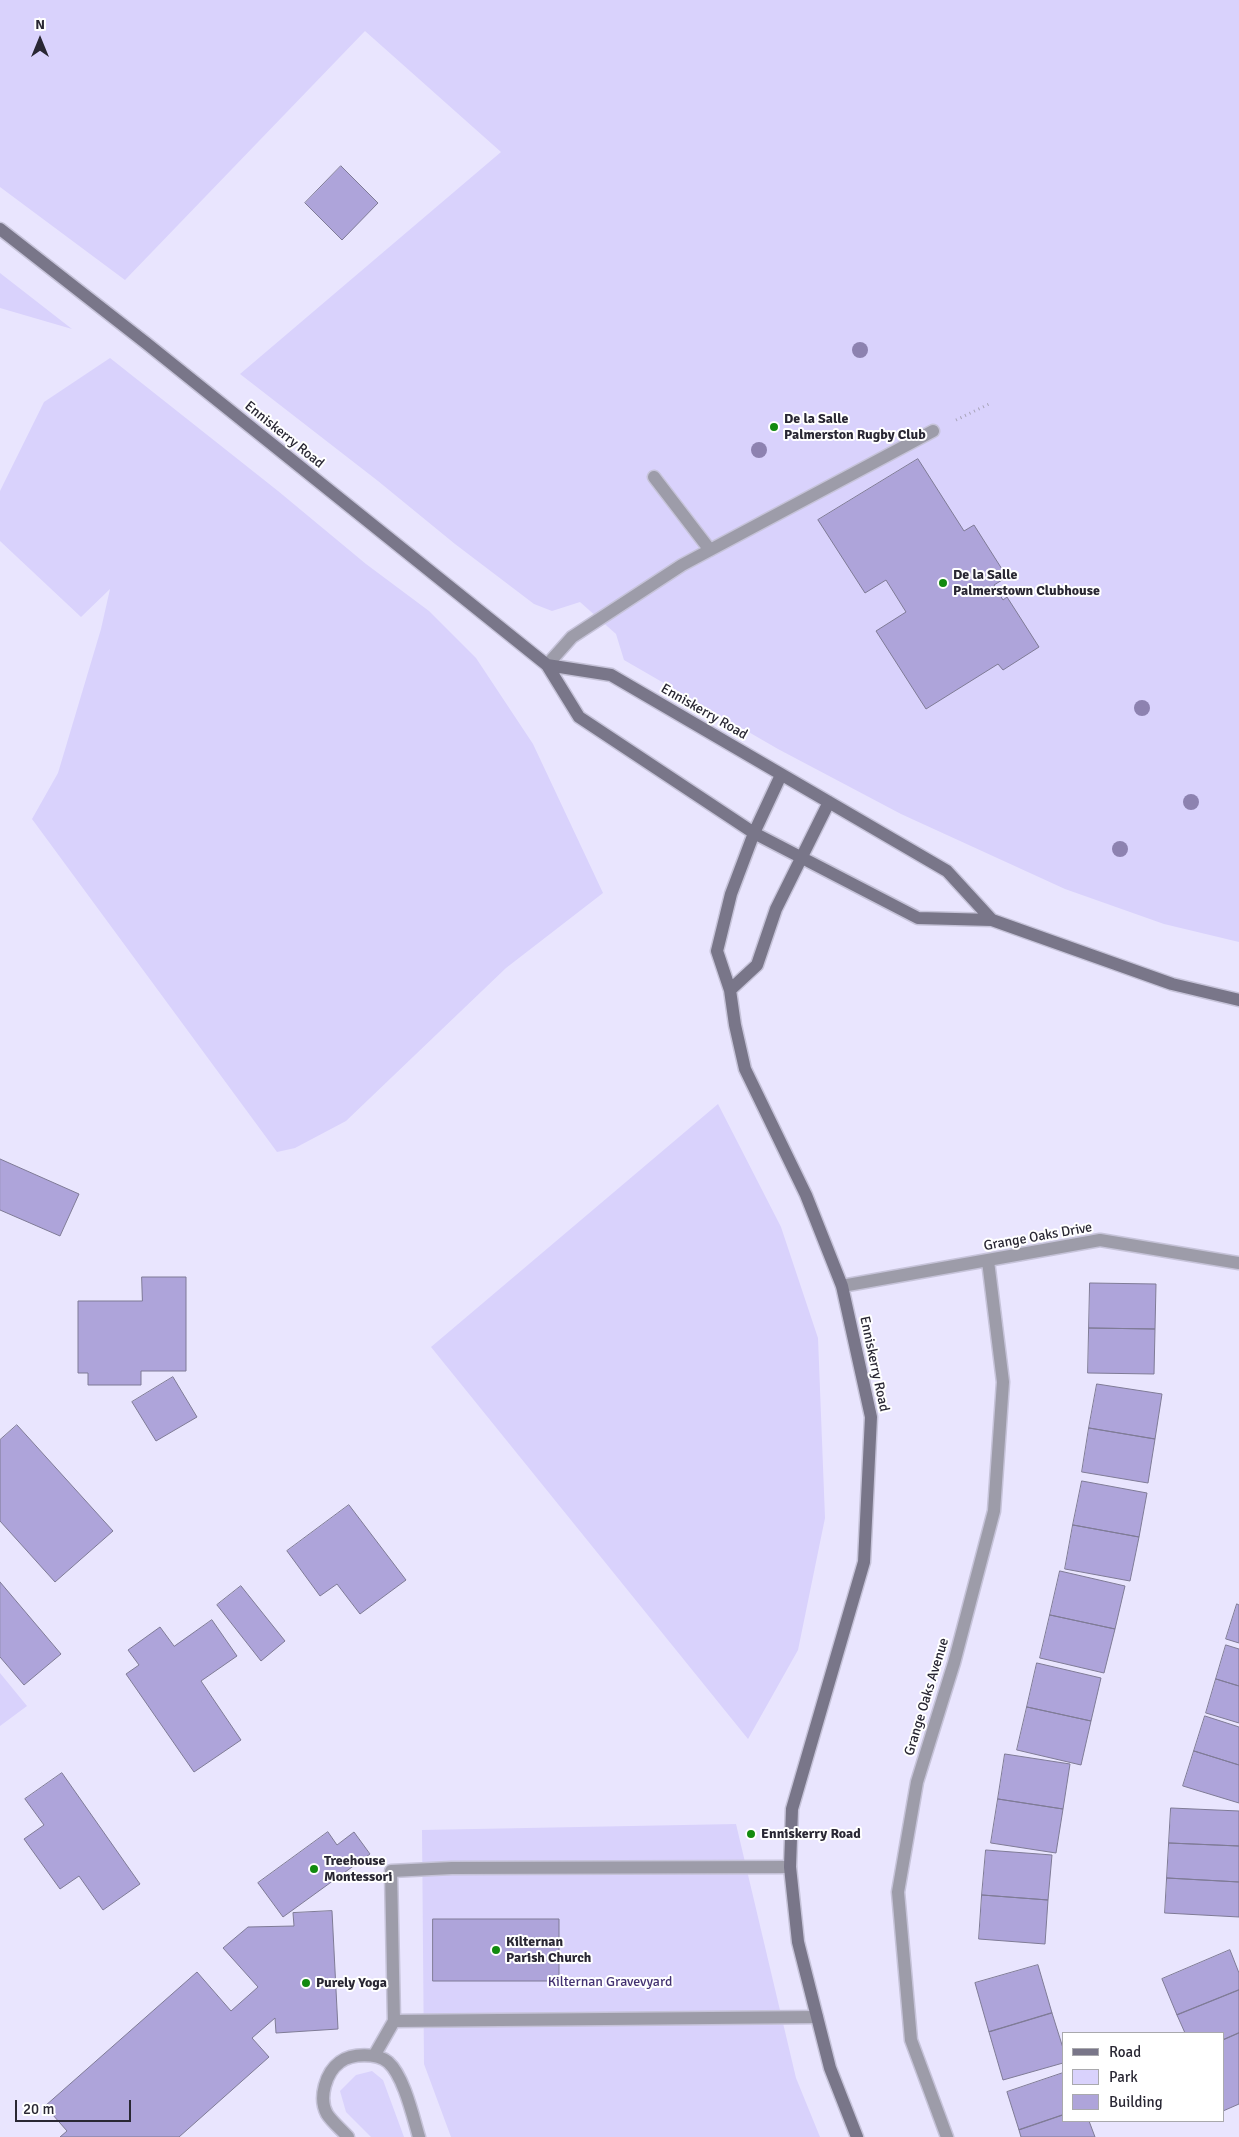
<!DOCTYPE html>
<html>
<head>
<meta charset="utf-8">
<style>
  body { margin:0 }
  #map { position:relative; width:1239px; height:2137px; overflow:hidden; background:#e9e5fe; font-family:Signika,sans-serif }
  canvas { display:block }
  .legend { position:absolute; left:1062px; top:2032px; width:162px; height:90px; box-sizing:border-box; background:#fff; border:1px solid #a9a9ad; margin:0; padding:6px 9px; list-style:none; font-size:15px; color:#292733 }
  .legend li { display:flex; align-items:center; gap:10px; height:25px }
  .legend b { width:25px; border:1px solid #a9a9ad }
  .north { position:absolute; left:15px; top:15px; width:50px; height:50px; -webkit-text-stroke:4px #fff; paint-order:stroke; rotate:0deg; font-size:14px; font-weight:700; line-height:20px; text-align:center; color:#292733 }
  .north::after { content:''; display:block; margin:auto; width:18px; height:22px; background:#292733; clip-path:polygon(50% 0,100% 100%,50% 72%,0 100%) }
  .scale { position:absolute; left:15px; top:2100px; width:116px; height:22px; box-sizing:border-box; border:2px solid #292733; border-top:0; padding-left:6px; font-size:15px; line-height:18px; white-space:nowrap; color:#292733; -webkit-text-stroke:4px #fff; paint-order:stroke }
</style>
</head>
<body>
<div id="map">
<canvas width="1239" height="2137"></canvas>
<ul class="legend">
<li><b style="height:6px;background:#797689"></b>Road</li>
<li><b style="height:14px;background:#d9d2fc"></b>Park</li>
<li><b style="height:14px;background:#aea4da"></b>Building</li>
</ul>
<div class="north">N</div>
<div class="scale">20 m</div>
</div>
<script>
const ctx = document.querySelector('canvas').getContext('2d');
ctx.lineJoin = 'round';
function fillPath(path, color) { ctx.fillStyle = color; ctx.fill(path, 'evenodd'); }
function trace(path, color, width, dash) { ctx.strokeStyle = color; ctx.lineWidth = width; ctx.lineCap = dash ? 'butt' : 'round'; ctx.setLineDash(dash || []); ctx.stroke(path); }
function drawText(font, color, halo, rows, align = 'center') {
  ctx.font = font + ' Signika,sans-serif'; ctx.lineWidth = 4; ctx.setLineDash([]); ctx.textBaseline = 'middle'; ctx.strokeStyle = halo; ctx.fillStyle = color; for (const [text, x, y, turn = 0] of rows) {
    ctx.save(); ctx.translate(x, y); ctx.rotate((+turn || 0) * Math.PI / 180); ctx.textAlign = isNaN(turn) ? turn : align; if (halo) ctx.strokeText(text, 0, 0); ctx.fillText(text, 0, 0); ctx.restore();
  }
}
const green = new Path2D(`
  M0,0H1239V942L1164,924L1065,889L901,814L778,749L624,660L616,634L580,602L552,611L534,604L455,544L378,481L240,374L501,152L365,31L125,280L0,187Z
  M0,273L72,329L0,308Z
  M110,358L278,491L366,564L429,611L476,658L533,744L603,893L506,968L346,1121L295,1148L277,1152L32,819L58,773L101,629L110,589L81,617L0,541V491L44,402Z
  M718,1104L781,1227L818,1338L825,1518L798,1650L748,1739L431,1347Z
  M0,1673L27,1706L0,1726Z
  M736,1824L796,2078L820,2137H451L424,2064L422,1830Z
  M372,2071L383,2080L404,2137H371L346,2112L340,2091L356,2075Z`);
const building = new Path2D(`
  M341,166L378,203L342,240L305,203Z
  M918,459L964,531L974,525L1007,577L994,585L1003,600L1007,597L1039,647L1003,670L998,664L926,709L876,631L906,612L886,580L865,593L818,520Z
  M0,1159L79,1194L60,1236L0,1210Z
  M142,1277H186V1371H141V1385H88V1373H78V1301H142Z
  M1090,1283L1156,1284L1155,1329L1089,1328Z
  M1089,1328L1155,1329L1154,1374L1088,1373Z
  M173,1377L197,1417L156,1441L132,1402Z
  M1097,1384L1162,1394L1155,1439L1089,1428Z
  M17,1425L113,1531L55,1582L0,1521V1440Z
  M1089,1428L1155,1439L1148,1483L1082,1472Z
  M1082,1481L1147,1493L1139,1537L1073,1525Z
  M349,1505L406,1580L360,1614L337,1584L320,1596L287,1551Z
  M1073,1525L1139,1537L1130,1581L1065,1569Z
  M1060,1571L1125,1586L1115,1629L1050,1615Z
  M0,1582L61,1654L24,1685L0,1657Z
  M241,1586L285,1641L261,1661L217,1605Z
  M1237,1604L1239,1605V1643L1226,1639Z
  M1050,1615L1115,1629L1104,1673L1040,1658Z
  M212,1620L237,1656L201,1681L241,1740L194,1772L126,1674L139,1665L128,1650L160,1627L174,1646Z
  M1226,1645L1239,1649V1686L1216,1679Z
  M1037,1663L1101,1678L1091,1721L1027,1707Z
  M1216,1679L1239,1686V1723L1206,1713Z
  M1027,1707L1091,1721L1081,1765L1017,1750Z
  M1205,1716L1239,1727V1765L1194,1751Z
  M1194,1751L1239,1765V1803L1183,1786Z
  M1005,1754L1070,1764L1063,1809L998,1799Z
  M62,1773L140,1884L103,1910L79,1876L60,1889L24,1839L44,1825L25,1799Z
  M998,1799L1063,1809L1056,1853L991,1843Z
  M1171,1808L1239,1811V1846L1169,1843Z
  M328,1832L337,1845L354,1832L370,1854L283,1917L258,1883Z
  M1169,1843L1239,1846V1882L1167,1878Z
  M986,1850L1052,1855L1048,1900L982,1895Z
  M1167,1878L1239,1882V1917L1165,1913Z
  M982,1895L1048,1900L1045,1944L979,1939Z
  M332,1911L338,2029L276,2033L275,2018L252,2038L269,2057L179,2137H60L67,2131L45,2106L197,1972L231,2011L258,1987L223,1948L248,1927L294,1926L293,1913Z
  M433,1919H559V1981H433Z
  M1230,1950L1239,1973V1990L1177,2015L1162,1979Z
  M1038,1965L1052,2013L989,2032L975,1983Z
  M1239,1990V2033L1223,2040V2033H1185L1177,2015Z
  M1052,2013L1063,2048V2063L1003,2080L989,2032Z
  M1239,2033V2104L1223,2111V2040Z
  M1063,2073V2115L1019,2130L1007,2092Z
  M1063,2115V2121H1089L1095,2137H1021L1019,2130Z`);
const path = new Path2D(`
  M956,420L989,404`);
const lane = new Path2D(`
  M654,477L710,550
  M547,665L572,637L682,565L933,431
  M394,2021L817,2017
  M374,2056L394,2021L391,1871L452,1868L790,1867
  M348,2137C342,2130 332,2122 327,2114C318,2098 326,2072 340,2062C352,2053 377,2053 388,2062C404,2076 413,2117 419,2137`);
const street = new Path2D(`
  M842,1286L1100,1240L1239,1263
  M947,2137L911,2040L898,1892L917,1782L954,1663L994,1511L1003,1382L988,1261`);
const secondary = new Path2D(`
  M0,229L146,343L547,665L579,717L754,833L918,918L992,920L1172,984L1239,1000
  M547,665L611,675L947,871L992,920
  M781,775L754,833L731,894L717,951L730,990L735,1025L745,1069L806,1195L842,1286L871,1417L864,1562L792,1809L790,1867L798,1942L830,2068L857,2137
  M730,990L757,965L776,909L829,802`);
const trees = [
  [860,350],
  [759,450],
  [1142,708],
  [1191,802],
  [1120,849]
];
const markers = [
  [774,427,5,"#128a0f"],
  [943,583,5,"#128a0f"],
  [751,1834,5,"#128a0f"],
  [314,1869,5,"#128a0f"],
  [496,1950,5,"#128a0f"],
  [306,1983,5,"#128a0f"]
];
const poiNames = [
  ["De la Salle",784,419],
  ["Palmerston Rugby Club",784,435],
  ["De la Salle",953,575],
  ["Palmerstown Clubhouse",953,591],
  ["Enniskerry Road",761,1834],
  ["Treehouse",324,1861],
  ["Montessori",324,1877],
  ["Kilternan",506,1942],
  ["Parish Church",506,1958],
  ["Purely Yoga",316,1983]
];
const streetNames = [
  ["Enniskerry Road",284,435,39],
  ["Enniskerry Road",704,712,30],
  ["Grange Oaks Drive",1038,1237,-10],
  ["Enniskerry Road",874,1364,78],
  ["Grange Oaks Avenue",927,1697,-73]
];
const parkNames = [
  ["Kilternan Gravevyard",610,1982]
];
fillPath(green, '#d9d2fc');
fillPath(building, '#aea4da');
trace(building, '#7f7b96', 1);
trace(lane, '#c6c3d9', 15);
trace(street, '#c6c3d9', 15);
trace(secondary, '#c6c3d9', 15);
trace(path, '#a8a4b9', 3, [1, 4]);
trace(lane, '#9d9ca9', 12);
trace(street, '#9d9ca9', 12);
trace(secondary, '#797689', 12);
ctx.fillStyle = '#8d82b0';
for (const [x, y] of trees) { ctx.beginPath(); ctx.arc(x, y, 8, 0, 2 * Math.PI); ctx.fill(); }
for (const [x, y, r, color] of markers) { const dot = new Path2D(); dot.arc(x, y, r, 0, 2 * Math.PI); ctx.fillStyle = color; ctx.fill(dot); trace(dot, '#fff', 2); }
drawText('bold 14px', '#292733', '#fff', poiNames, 'left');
drawText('14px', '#292733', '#fff', streetNames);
drawText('14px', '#423171', '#fff', parkNames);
</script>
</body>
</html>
